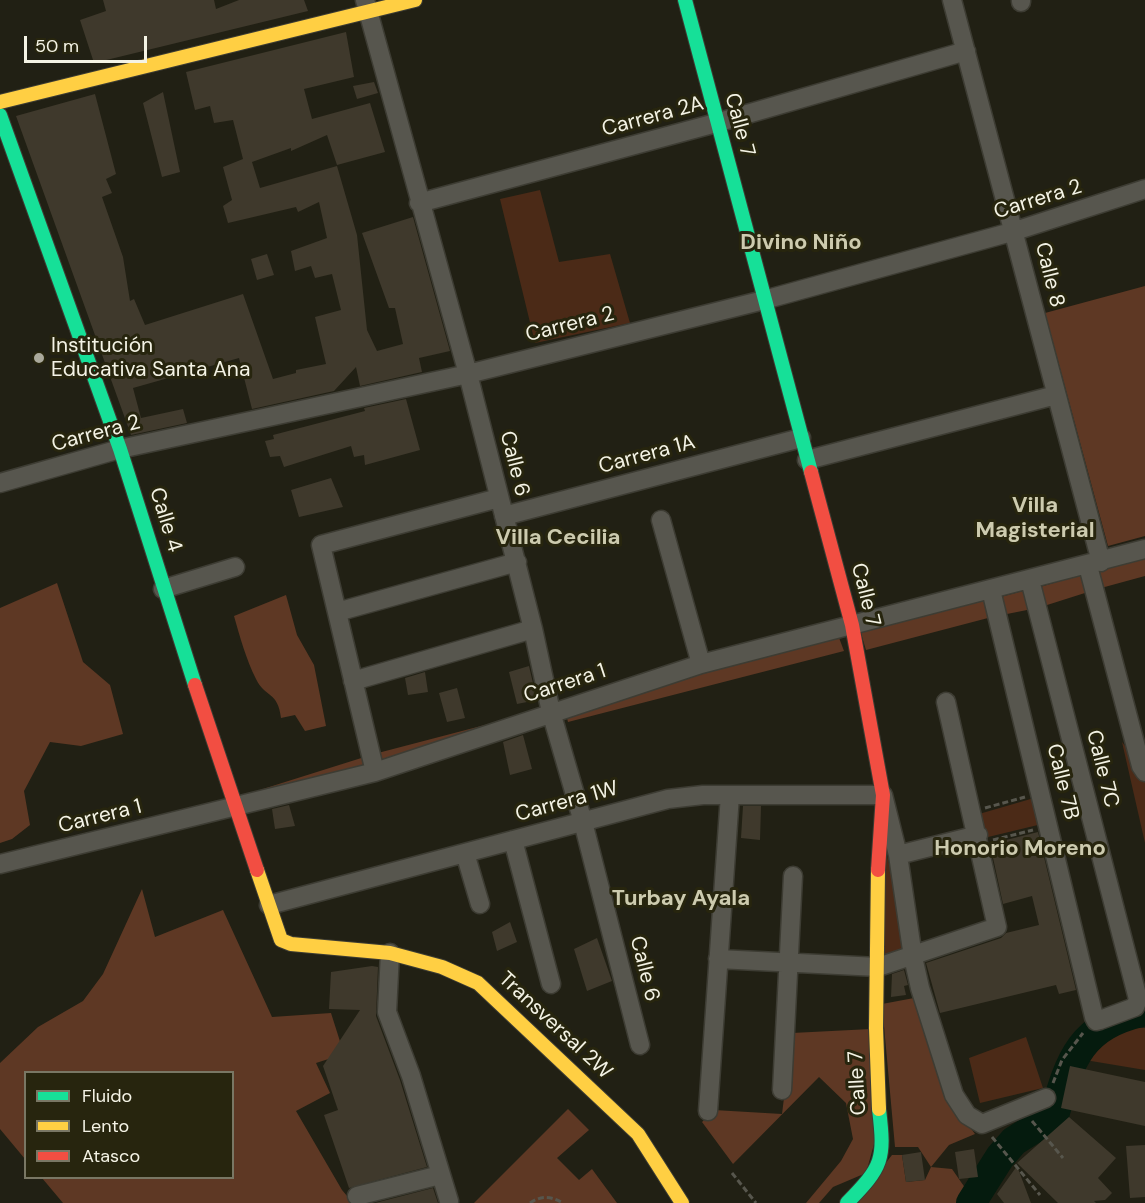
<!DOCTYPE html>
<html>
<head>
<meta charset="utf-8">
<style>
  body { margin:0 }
  #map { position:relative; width:1145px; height:1203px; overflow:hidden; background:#212014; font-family:"DM Sans",sans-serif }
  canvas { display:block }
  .legend { position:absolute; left:24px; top:1071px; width:210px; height:108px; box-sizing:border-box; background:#27250e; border:2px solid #797764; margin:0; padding:8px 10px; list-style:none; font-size:18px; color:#f4f3e5 }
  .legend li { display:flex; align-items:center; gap:12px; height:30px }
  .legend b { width:30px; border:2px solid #797764 }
  .scale { position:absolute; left:24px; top:36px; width:123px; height:27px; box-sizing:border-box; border:3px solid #f4f3e5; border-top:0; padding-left:8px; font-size:18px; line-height:21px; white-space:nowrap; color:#f4f3e5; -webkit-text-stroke:4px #27250e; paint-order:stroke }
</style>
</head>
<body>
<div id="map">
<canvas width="1145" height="1203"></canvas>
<ul class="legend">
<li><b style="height:8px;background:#16e098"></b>Fluido</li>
<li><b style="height:8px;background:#ffcf43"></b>Lento</li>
<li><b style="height:8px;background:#f24e42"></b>Atasco</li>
</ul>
<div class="scale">50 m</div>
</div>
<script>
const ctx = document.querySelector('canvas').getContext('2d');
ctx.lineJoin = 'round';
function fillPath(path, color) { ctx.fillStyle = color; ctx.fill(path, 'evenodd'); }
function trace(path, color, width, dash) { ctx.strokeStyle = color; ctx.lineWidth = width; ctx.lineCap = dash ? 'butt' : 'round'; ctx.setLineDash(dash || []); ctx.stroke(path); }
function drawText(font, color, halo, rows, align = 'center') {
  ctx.font = font + ' "DM Sans",sans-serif'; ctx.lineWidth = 6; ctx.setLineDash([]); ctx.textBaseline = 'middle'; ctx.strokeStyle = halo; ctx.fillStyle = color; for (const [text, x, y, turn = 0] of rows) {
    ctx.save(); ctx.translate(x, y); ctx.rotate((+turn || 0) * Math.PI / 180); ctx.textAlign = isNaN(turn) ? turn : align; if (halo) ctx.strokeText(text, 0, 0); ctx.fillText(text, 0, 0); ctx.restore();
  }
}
const green = new Path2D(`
  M540,190L559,262L610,254L630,323L535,343L500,199Z
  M1122,742L1145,772V843Z
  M1034,798L1042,824L984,838L979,814Z
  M882,833L908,947L883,959Z
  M1126,1028H1145V1070L1085,1060L1097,1043Z
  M1026,1037L1043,1088L980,1103L969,1058Z`);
const forest = new Path2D(`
  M1145,286V536L1108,546L1045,313Z
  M1145,556V576L1101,588L1096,570Z
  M1083,574L1088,592L1044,606L1040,587Z
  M57,583L83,662L110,685L123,734L81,746L50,742L24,791L30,825L12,839L0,843V608Z
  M1026,590L1032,609L1002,615L997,598Z
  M286,595L297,635L314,665L326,726L305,731L295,715L281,718C278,691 265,698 256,679C246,659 240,637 234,616Z
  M983,597L988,618L866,650L860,630Z
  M838,635L844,651L568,722L564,706Z
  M546,709L252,803L247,794L374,754Z
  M142,889L155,937L223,910L272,1017L331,1013L344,1054L316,1063L330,1093L296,1111L342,1190L353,1203H63L42,1178H232V1072H26L25,1159L0,1129V1063L38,1027L83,1001L103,974Z
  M914,998L946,1094L975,1134L949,1145L931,1167L952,1169L970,1195L964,1203H854L892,1155H902L906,1182L925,1180L931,1167L918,1147H895L882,1004Z
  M871,1029L876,1137L866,1173L833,1187L819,1203H806L841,1161L853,1139L846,1103L819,1077L733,1164L702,1122L714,1110L782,1114L792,1033Z
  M568,1109L589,1130L557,1158L579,1180L592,1169L617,1203H474Z`);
const river = new Path2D(`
  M971,1203L1000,1157L1014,1141L1054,1116C1070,1058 1081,1025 1145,1011`);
const building = new Path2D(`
  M103,0H214L216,9L239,0H304L308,11L94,63L80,20L106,11Z
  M346,32L354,77L304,89L312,119L370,103L385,152L337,165L327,135L291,151V148L252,162L260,188L337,166L357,235L367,330L377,351L403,344L395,308H389L362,233L413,217L450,351L419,358L422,372L360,386L356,367L334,391L252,409L239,358L133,388L141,418L183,409L187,423L131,435L16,116L95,94L116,174L106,179L112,193L102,197L123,257L130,301L134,299L145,325L243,294L273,379L296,373V370L326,364L315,317L341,310L332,274L315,278L311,266L295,271L291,251L327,238L319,202L298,212L296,207L228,223L223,206L232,200L223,167L243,159L233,120L214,123L210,106L195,110L186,72Z
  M374,82L378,93L357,99L353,86Z
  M163,92L180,172L162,177L143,103Z
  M267,254L274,275L257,280L251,259Z
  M406,399L420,450L365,465L364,455L354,457L351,446L284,467L280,456L270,457L265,441L274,439L273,435L365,411L364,408Z
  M331,478L343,507L299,517L291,490Z
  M529,666L537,700L517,704L509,672Z
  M425,672L428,692L408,695L405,678Z
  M457,688L465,718L447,722L439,693Z
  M523,735L532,769L510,775L503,742Z
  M289,805L295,826L275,829L272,809Z
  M743,806H761L760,840L741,838Z
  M1038,832L1076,990L1059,994L1056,985L940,1013L926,963L1001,938L1006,933L1039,925L1032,896L1003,904L990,844Z
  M510,922L517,942L497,951L492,932Z
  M597,938L612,981L587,991L574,949Z
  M372,966L378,967L376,1016L400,1080L427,1167L349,1188L324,1115L338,1110L323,1066L360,1010L329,1009L331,972Z
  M904,970L908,985L904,986L906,995L891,997L892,974Z
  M1070,1066L1145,1082V1126L1061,1108Z
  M1069,1117L1116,1158L1098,1178L1112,1193L1105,1200L1094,1201L1096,1203H1058L1017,1163Z
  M1145,1145V1197L1130,1198L1126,1146Z
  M974,1149L978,1177L959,1179L955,1152Z
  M921,1152L925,1180L906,1182L902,1155Z
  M1017,1166L1031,1203H1004L997,1194Z
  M433,1188L438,1203H375Z`);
const path = new Path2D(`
  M985,808L1025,797
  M993,840L1033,830
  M1053,1083L1062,1060L1083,1033
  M1032,1121L1063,1158
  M992,1137L1040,1195
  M732,1173L756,1203
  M530,1203C542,1195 550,1196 563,1203`);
const street = new Path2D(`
  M365,0L468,374L533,629L551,712L583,822L640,1045
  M952,0L1101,562
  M1021,0V2
  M419,203L716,123L966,51
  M807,460L1056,395
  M0,483L120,449L468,374L764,300L1015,231L1145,189
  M504,516L801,438
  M661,520L701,664
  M1088,566L1141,766L1145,772
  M163,589L235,567
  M991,590L1094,1017L1096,1021L1100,1020L1135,1007L1138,999L1030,580
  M337,612L517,562
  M353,681L533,629
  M375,772L321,545L499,498
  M513,840L551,984
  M465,853L480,904
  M898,855L978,835
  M0,864L375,772L701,664L1145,549
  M269,905L668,799L703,795H883L898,855L913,957L920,988L954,1095L967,1115L982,1124L1046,1098
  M390,953L387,1012L411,1076L449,1201
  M718,959L878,967L997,927L946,702
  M782,1090L793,876
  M708,1111L730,795
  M357,1196L440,1175`);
const fast = new Path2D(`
  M685,0L811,472
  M0,115L120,449L195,685
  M847,1203C883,1166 885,1160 879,1109`);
const slow = new Path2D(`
  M0,102L415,0
  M257,870L281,940L291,944L390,953L442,967L478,983L638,1134L682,1203
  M878,870L876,1028L879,1109`);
const jam = new Path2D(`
  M811,472L852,625L883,795L878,870
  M195,685L257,870`);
const markers = [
  [39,358,6,"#aaa99c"]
];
const streetNames = [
  ["Carrera 2A",653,117,-15],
  ["Calle 7",739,125,75],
  ["Carrera 2",1038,200,-17],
  ["Calle 8",1049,275,76],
  ["Carrera 2",570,325,-14],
  ["Carrera 2",96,434,-15],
  ["Carrera 1A",647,455,-15],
  ["Calle 6",514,464,76],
  ["Calle 4",165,520,73],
  ["Calle 7",865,595,76],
  ["Carrera 1",565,684,-18],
  ["Calle 7C",1102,769,76],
  ["Calle 7B",1062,782,76],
  ["Carrera 1W",567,802,-15],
  ["Carrera 1",100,817,-14],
  ["Calle 6",644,969,76],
  ["Transversal 2W",555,1026,43],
  ["Calle 7",858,1083,-93]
];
const poiNames = [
  ["Institución",51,346],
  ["Educativa Santa Ana",51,370]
];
const neighbourhoodNames = [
  ["Divino Niño",801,243],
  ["Villa",1035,506],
  ["Magisterial",1035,531],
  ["Villa Cecilia",558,538],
  ["Honorio Moreno",1020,849],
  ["Turbay Ayala",681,899]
];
fillPath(green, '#4b2a17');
fillPath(forest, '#5e3824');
trace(river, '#051b0e', 30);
fillPath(building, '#3f392c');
trace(street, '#3d3c33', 21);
trace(fast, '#3d3c33', 16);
trace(slow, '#3d3c33', 16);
trace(jam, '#3d3c33', 16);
trace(path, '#57564d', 3, [6, 3]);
trace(street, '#57564e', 18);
trace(fast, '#16e098', 14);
trace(slow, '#ffcf43', 14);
trace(jam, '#f24e42', 14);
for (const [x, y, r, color] of markers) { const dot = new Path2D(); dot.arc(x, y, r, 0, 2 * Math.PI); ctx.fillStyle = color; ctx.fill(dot); trace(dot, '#27250e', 2); }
drawText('21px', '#f4f3e5', '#27250e', streetNames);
drawText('21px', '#f4f3e5', '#27250e', poiNames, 'left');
drawText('bold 22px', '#cdcbaf', '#27250e', neighbourhoodNames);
</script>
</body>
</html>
